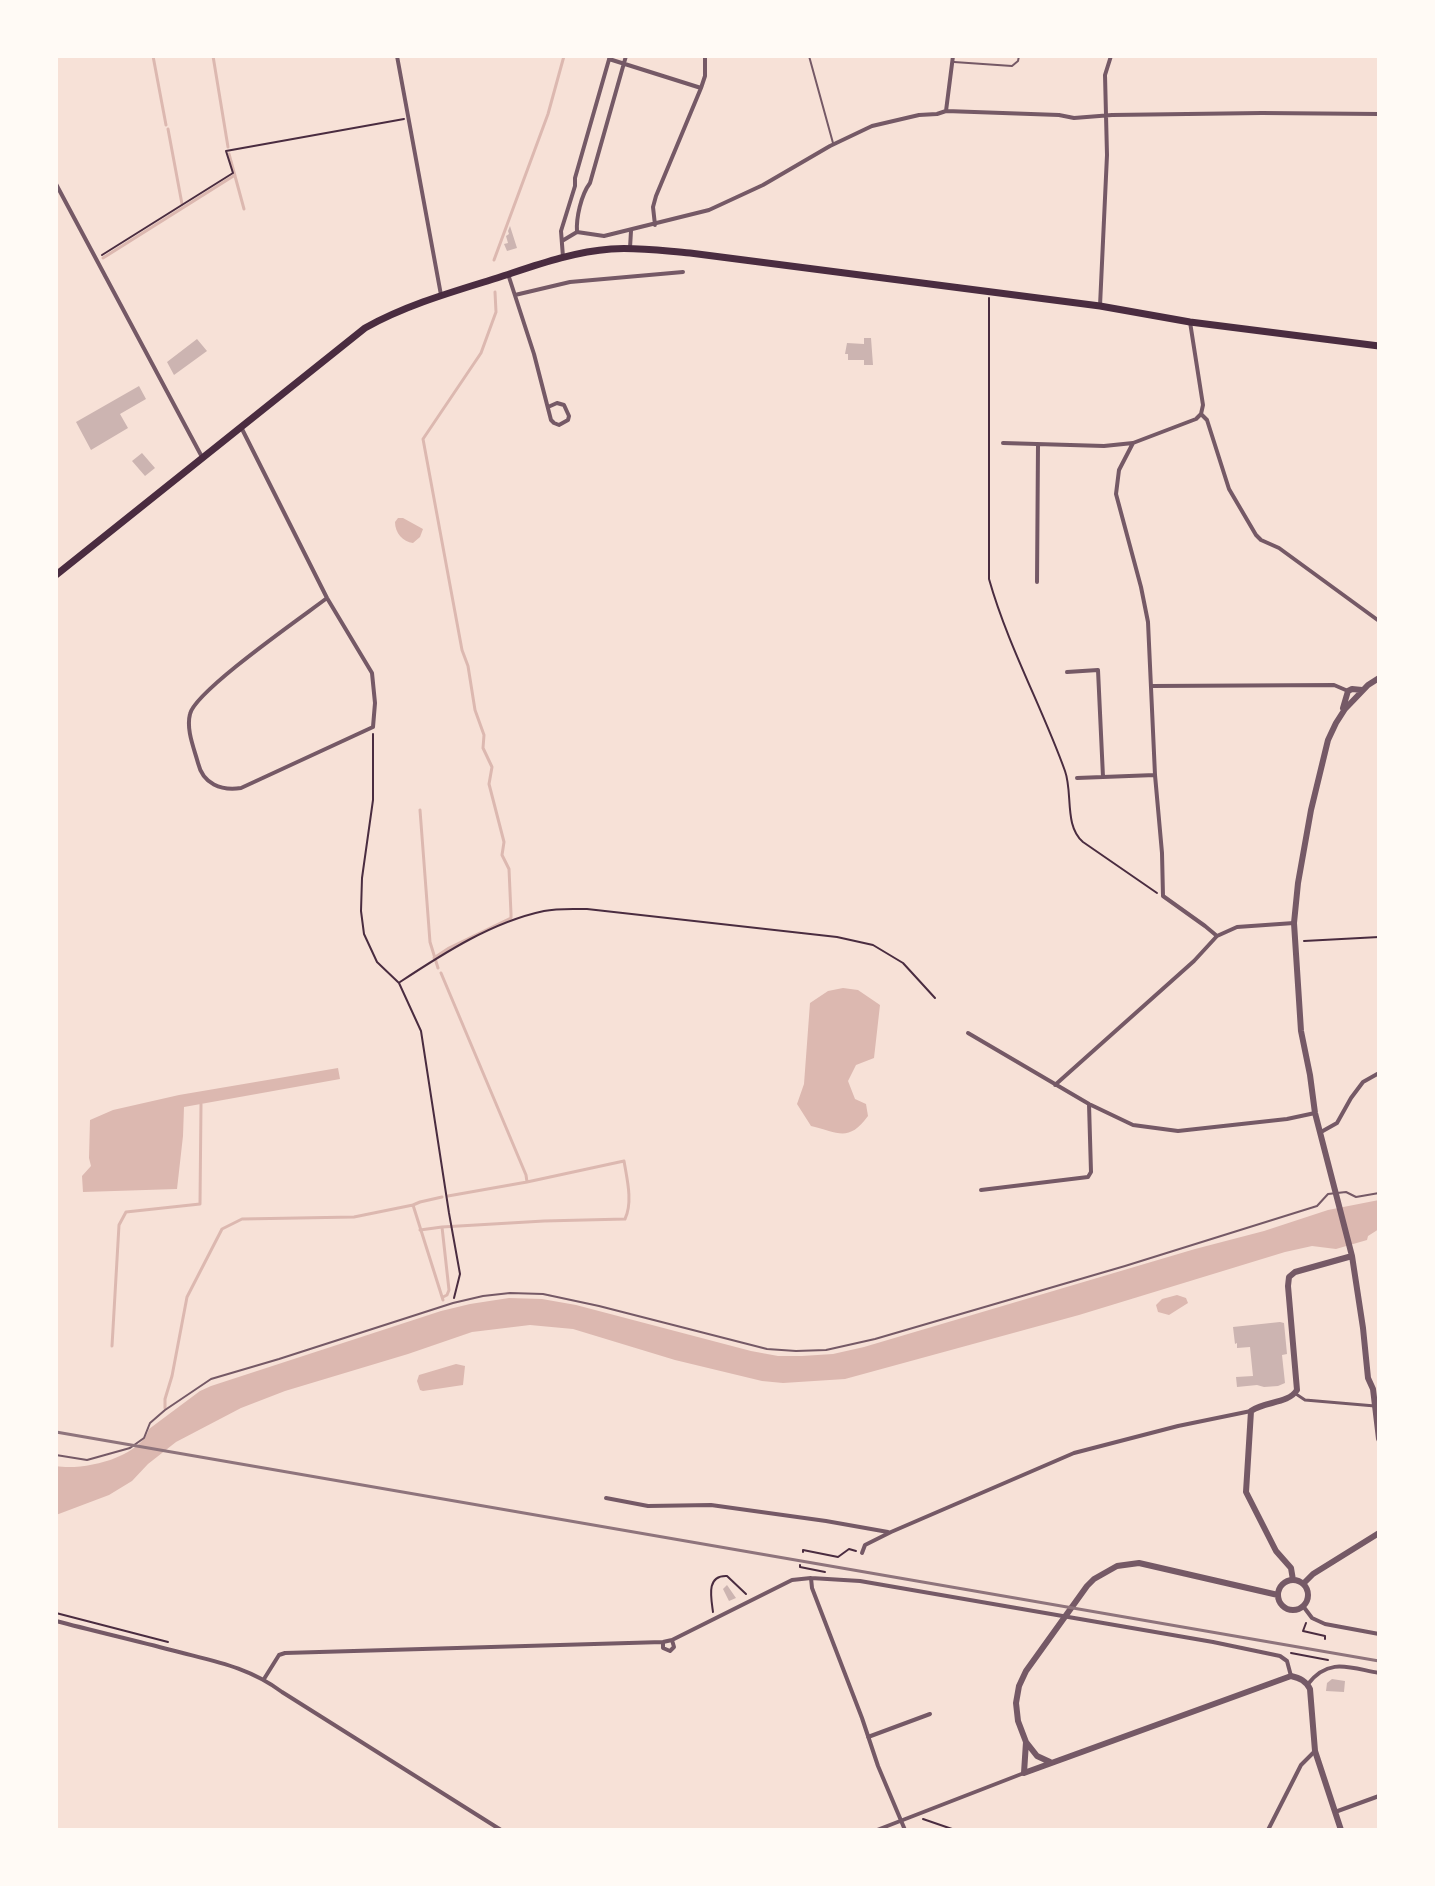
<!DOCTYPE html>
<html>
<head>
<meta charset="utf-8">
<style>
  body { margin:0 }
  #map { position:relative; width:1435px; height:1886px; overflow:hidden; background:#f7e1d7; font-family:"Fira Sans Condensed",sans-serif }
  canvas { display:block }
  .frame { position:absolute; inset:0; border:58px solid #fffaf5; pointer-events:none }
</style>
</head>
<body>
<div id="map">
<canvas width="1435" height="1886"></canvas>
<div class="frame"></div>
</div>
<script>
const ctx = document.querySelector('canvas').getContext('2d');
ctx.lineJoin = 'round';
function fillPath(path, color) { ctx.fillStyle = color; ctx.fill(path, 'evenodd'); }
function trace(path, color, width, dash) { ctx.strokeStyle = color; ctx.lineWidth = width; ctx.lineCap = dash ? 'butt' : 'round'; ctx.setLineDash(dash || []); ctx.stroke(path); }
const water = new Path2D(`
  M398,518H403L423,529L420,537L413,543C403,542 395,533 395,522Z
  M843,988L858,990L880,1005L874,1058L856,1065L848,1081L855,1099L866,1104L868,1116C849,1142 839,1133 811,1126L797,1104L804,1084L810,1003L828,991Z
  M338,1068L340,1079L184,1107L183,1136L177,1189L83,1192L82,1176L91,1166L89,1158L90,1120L113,1110L179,1095Z
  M1379,1200V1229L1368,1236L1367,1240L1336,1249L1312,1246L1285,1252L1079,1315L845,1379L783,1383L762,1381L675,1360L573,1329L530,1325L472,1332L408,1354L285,1391L241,1408L176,1442L148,1464L132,1481L109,1495L56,1515V1466C83,1471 140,1458 149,1429L200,1391L211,1386L441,1311L470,1304L509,1298L542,1299L576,1305L751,1351L778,1356H802L833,1354L864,1347L1195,1249L1264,1231L1328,1210Z
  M1177,1295L1186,1298L1188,1303L1169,1315L1158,1312L1156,1305L1162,1299Z
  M456,1364L465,1366L463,1385L423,1391L420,1390L417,1381L419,1375Z`);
const stream = new Path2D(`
  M153,56L166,125
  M213,56L228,147
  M168,129L182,204
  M229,154L244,209
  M103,258L235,175
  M494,260L548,114L564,56
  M420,810L430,942L438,968
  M434,958L449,948L511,918V914L509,869L502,855L504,842L489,784L492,767L483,748L484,735L475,710L468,666L462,650L423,439L481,353L496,312L495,292
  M441,973L526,1175L527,1182L448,1196
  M442,1197L420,1202L413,1205L443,1300
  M442,1227L544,1221L625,1219C633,1202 627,1179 624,1161L527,1182
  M420,1230L442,1227L449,1290L447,1295L443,1297
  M112,1346L119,1225L126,1212L200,1204L201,1104
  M165,1408V1399L172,1376L187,1297L222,1229L242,1219L354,1217L413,1205`);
const building = new Path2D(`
  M510,226L517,248L507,251L504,244L508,243L506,236L509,234L508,231Z
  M864,338H871L873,365H864V360H848V354H845L847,343L864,344Z
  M197,339L207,351L174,375L167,362Z
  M139,386L146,399L120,414L128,428L91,450L76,422Z
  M142,453L155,468L145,476L132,461Z
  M1280,1322L1284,1323L1287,1354L1282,1355L1285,1383L1278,1386L1264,1387L1257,1385L1237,1387L1236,1377L1253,1376L1250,1347L1237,1348V1343L1235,1344L1233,1327Z
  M727,1585L736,1598L729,1601L723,1589Z
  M1332,1679L1345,1681L1344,1692L1326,1691L1327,1683Z`);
const path = new Path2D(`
  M102,255L233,173L226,151L404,119
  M989,298V579C1008,646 1042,707 1065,771C1073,793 1064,826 1083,842L1157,893
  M373,734V800L362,878L361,911L364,934L377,962L399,983L421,1031L449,1213L460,1274L454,1298
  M1304,941L1379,937
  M400,982C444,953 492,922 544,911C558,908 573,909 587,909L837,937L873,945L903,963L935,998
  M803,1552V1550L838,1557L849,1549L856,1551
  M800,1565V1567L825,1572
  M713,1612C711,1597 706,1575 727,1576L746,1594
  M56,1613L168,1642
  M1306,1623L1303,1631L1325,1636V1639
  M1291,1653L1328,1660
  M923,1819L955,1830`);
const service = new Path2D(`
  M809,56L833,143
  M954,62L1012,66L1018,61L1019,56
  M56,1455L87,1460L130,1448L144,1438L150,1423L165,1410L211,1379L279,1359L453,1303L483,1296L510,1293L543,1294L599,1306L767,1349L796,1351L826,1350L875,1339L1125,1266L1317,1206L1328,1194L1346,1192L1356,1197L1379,1193`);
const pedestrian = new Path2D(`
  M1296,1394L1305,1400L1375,1406`);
const minor = new Path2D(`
  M397,56L441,295
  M609,59L701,88
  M946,111L953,56
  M56,184L202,457
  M655,225L653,207L656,196L701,88L705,76V56
  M577,232L604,236L709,210L763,185L830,146L872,126L919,115L937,114L946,111L1059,115L1074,118L1112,115L1262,113L1379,114
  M577,232C576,218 581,195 590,183L626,56
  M562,241L577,232
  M630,248L631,231
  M563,257L561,231L575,186V178L610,56
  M508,274L534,354L551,420L554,423L559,425L568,420L569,416L564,405L557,403L548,407
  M515,295L570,282L683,272
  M1100,306L1107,155L1105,75L1111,56
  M1190,322L1203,405L1201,414L1207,420L1229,489L1256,535L1261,540L1279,548L1379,621
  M1201,414L1196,419L1133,443L1119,470L1116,494L1141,587L1148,622L1155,775L1162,853L1163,896L1205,926L1217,936
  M241,427L327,598L372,673L375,703L373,727L241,788C221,791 203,784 198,763C194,748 186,730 190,714C195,691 302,617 327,598
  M1003,443L1104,446L1133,443
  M1037,582L1038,445
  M1067,672L1098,670L1103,777
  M1152,686L1334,685L1348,691
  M1077,778L1155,775
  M968,1033L1089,1104L1133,1125L1178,1131L1287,1119L1315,1113
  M1055,1085L1194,961L1217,936L1237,927L1294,923
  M1321,1132L1337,1123L1351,1098L1363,1082L1379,1073
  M981,1190L1088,1177L1091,1172L1089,1104
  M606,1498L648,1506L711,1505L826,1521L888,1532
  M862,1553L865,1545L891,1532L1074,1453L1178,1426L1251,1411
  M811,1578L812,1588L862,1718L878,1766L905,1830
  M1303,1606L1312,1618L1325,1624L1379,1634
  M56,1621C94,1631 133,1640 171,1650C212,1661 247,1666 282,1692L501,1830
  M663,1642V1648L670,1651L674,1647L672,1640
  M264,1679L279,1655L285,1653L663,1642L672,1640L792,1580L811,1578L860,1581L1213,1642L1280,1656L1287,1661L1291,1676
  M1308,1684C1329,1657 1350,1668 1379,1673
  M868,1737L930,1714
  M1335,1812L1379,1796
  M877,1830L1024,1773
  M1268,1830L1301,1765L1315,1751`);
const tertiary = new Path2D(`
  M1379,678L1368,685L1345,709L1336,723L1328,740L1311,810L1298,883L1294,923L1301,1031L1310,1075L1315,1113L1352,1256L1363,1328L1368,1378L1373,1389L1379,1439
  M1343,708L1348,691L1352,689L1362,690
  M1293,1580L1291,1568L1276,1551L1246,1492L1251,1411C1265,1401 1288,1404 1297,1390L1288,1286L1289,1277L1295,1272L1352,1256
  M1278 1595a15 15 0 1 1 30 0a15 15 0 1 1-30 0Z
  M1303,1584L1313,1574L1379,1533
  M1278,1595L1139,1563L1117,1566L1094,1579L1087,1586L1026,1671L1019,1686L1016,1703L1018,1721L1026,1742L1024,1773L1291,1676C1300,1678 1306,1681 1310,1689L1315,1751L1341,1830
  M1026,1742L1037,1756L1050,1762`);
const primary = new Path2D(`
  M56,575L365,328C406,305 452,292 497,278C534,266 571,252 611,249C637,247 664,251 690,253L1100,306L1190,322L1379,346`);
const rail = new Path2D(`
  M56,1432L1379,1661`);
fillPath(water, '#dcb8b0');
trace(stream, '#dcb8b0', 3);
fillPath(building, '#ccb4b1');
trace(path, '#4a2c40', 2);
trace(service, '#755966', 2);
trace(pedestrian, '#755966', 3);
trace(minor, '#755966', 4);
trace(tertiary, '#755966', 6);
trace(primary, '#4a2c40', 7);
trace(rail, '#8f747c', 3);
</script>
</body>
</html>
